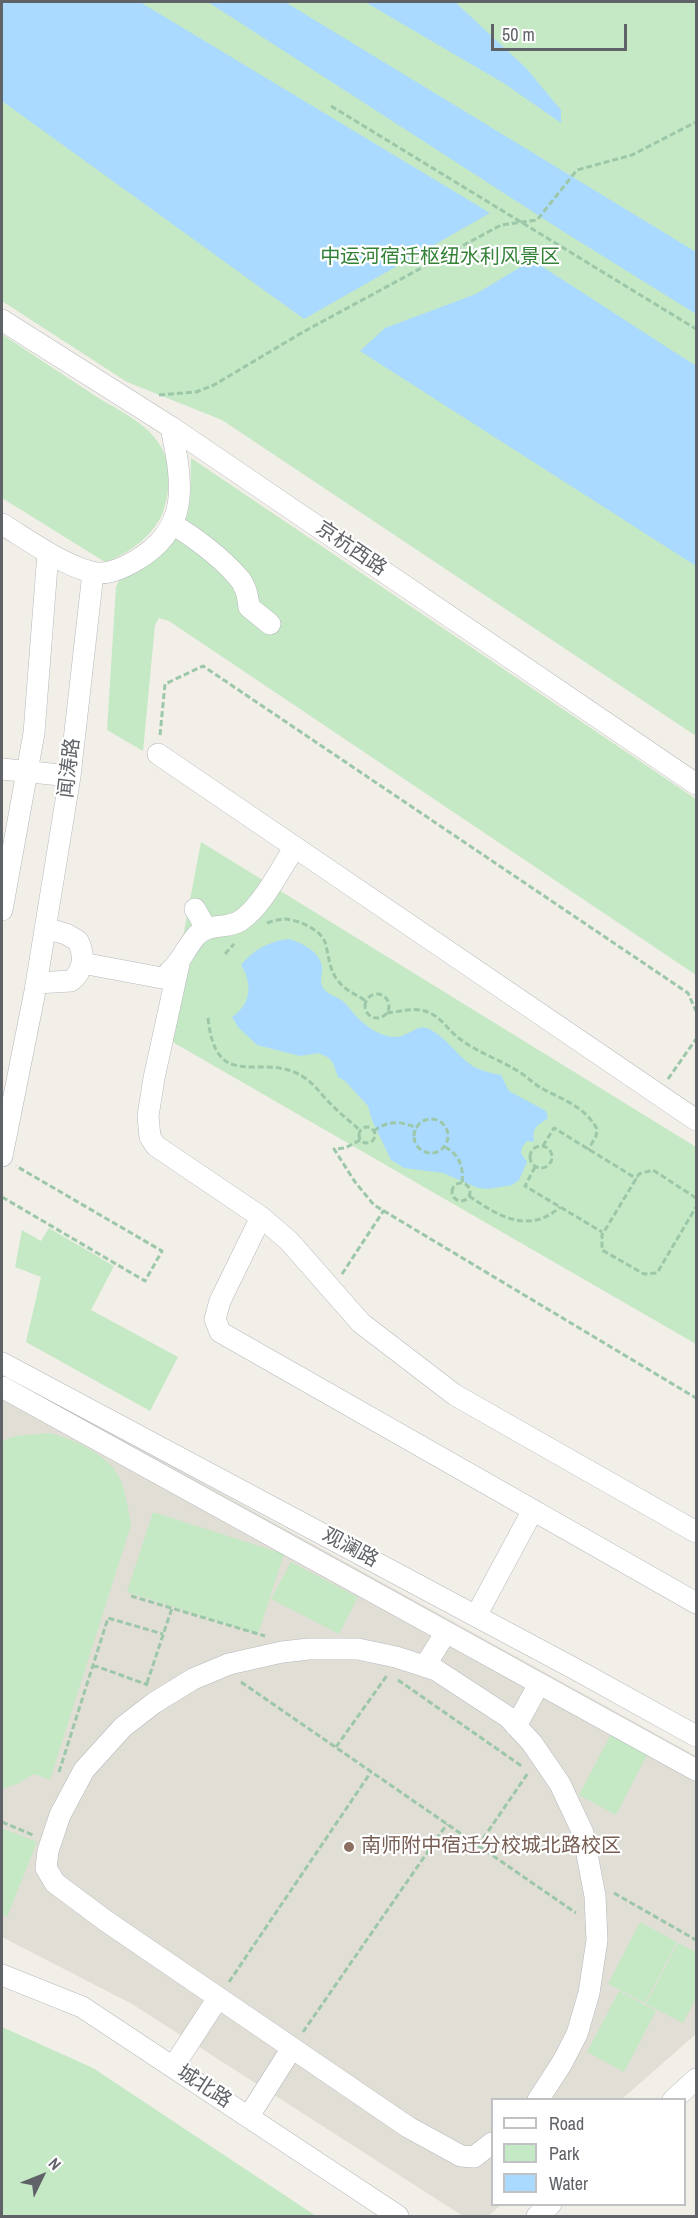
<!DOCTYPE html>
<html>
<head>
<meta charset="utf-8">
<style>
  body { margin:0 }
  #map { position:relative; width:698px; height:2218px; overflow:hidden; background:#f1efe8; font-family:"Archivo Narrow",sans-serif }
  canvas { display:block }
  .frame { position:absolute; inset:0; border:3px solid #5f6368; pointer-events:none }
  .legend { position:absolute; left:491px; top:2098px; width:195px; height:108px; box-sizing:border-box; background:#fff; border:2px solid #bfc1c3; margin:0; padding:8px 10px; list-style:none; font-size:18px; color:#5f6368 }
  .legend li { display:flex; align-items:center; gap:12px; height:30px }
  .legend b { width:30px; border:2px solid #bfc1c3 }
  .north { position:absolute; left:12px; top:2146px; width:60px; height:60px; -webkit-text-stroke:4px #fff; paint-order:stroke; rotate:47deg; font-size:16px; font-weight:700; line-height:24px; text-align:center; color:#5f6368 }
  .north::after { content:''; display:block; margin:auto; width:21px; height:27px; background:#5f6368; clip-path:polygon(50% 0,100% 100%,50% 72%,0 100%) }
  .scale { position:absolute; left:491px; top:24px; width:136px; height:27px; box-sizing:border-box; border:3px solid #5f6368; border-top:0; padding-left:8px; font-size:18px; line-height:21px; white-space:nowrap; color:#5f6368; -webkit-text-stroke:4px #fff; paint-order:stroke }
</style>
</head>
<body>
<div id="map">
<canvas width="698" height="2218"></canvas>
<div class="frame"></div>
<ul class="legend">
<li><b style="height:8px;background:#fff"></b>Road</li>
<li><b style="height:16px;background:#c5e8c5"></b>Park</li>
<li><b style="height:16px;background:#aadaff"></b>Water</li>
</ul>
<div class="north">N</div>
<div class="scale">50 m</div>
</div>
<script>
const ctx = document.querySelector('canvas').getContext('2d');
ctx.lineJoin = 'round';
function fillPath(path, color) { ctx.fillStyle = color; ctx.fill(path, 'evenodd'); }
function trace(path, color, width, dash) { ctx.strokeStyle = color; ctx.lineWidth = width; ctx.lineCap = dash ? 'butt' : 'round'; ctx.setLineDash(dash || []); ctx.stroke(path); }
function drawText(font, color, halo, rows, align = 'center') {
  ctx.font = font + ' "Archivo Narrow","Noto Sans SC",sans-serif'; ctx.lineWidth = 4.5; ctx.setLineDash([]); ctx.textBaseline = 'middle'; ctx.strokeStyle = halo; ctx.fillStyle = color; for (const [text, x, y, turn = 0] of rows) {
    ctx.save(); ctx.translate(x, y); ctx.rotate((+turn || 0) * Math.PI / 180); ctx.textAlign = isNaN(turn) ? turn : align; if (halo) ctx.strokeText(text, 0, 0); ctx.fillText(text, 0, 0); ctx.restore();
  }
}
const education = new Path2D(`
  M2,1372L696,1756V2034L622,2099L492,2100V2204L501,2205L488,2216H463L132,2004L2,1937Z`);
const green = new Path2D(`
  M2,2H696V736L222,420L127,382L2,301Z
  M2,334C33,355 65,376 97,397C118,410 149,424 161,447C172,465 170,490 164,509C156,534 129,554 105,562L2,498Z
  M191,458L696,799V975L169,621L159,618L155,625L143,751L107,730L116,587C121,574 131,570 142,563C153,556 167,548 176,538C194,517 190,484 191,458Z
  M201,842L696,1147V1344L164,1037Z
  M49,1228L114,1266L91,1310L178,1357L150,1411L26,1342L41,1277L15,1267L22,1230L41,1241Z
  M50,1433C73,1439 110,1455 120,1479C126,1493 128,1509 131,1525L50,1780L34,1774L17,1784L2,1789V1441L16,1436Z
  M153,1512L284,1554L258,1634L127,1592Z
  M291,1562L358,1597L339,1634L271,1599Z
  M611,1734L648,1753L616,1815L579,1795Z
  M2,1828L37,1842L7,1917L2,1915Z
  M640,1922L677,1942L645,2003L608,1984Z
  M678,1943L696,1952V1998L683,2023L646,2004Z
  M619,1991L656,2011L624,2072L587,2052Z
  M2,2027L93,2068L316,2216H2Z`);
const water = new Path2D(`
  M2,2H140L490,213L304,319L2,101Z
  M208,2H285L696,252V314L561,230Z
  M365,2H455L526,68L561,110V123L505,84Z
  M532,260L696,366V566L360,351L385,328L476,294Z
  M289,939C302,943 321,952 322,968C322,973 320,981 322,986C326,995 337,996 344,1002C352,1010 357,1019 366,1025C376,1033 392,1041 404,1035C413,1032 419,1024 429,1029C445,1037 454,1051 467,1062C477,1070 489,1073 501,1075L509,1091L546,1111L548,1118C537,1126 532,1127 534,1142L527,1141L522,1147L521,1153L527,1162L519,1180L512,1185L488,1189L478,1188L443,1173L404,1168L391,1160L372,1120L368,1106L345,1081L338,1077L333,1063L329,1058L319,1053L300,1056L257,1045L238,1027L232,1017C251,1005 253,984 241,965C253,950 269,941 289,939Z`);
const path = new Path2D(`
  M331,106L696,329
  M159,395L196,392L214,385L303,332L501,225L537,220L577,170L632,155L696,122
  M160,735L165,684L203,666L688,993L696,1011
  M267,923C273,921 279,919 285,919C298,920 320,929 325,942C329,956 329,971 339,982C346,991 357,995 366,1001
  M225,954L234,944
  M365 1006a12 12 0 1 1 24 0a12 12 0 1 1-24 0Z
  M387,1013C402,1011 418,1006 432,1014C443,1020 450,1032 460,1039C477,1052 498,1059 516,1070C526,1075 533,1084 543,1089C564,1100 585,1107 597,1129L596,1136L588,1150
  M208,1018C216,1095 261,1051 302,1076C312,1082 318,1090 325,1098C336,1110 348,1120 360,1130
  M668,1079L696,1039
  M414 1136a17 17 0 1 1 34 0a17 17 0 1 1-34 0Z
  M359 1135a8 8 0 1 1 16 0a8 8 0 1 1-16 0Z
  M374,1131C388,1120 401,1121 417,1128
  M360,1140L345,1148L334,1149L355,1182L374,1205L696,1398
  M530 1157a11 11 0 1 1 22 0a11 11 0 1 1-22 0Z
  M543,1146L554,1128L637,1179
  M445,1147C459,1154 464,1167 462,1183
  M535,1167L525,1186L602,1232
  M452 1192a9 9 0 1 1 18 0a9 9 0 1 1-18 0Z
  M469,1196C498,1216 529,1235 560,1207
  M2,1197L145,1281L162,1251L16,1166
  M696,1198L653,1170L639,1174L602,1235V1250L644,1274L657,1273L696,1207
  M342,1274L384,1210
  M131,1596L265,1636
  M93,1665L148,1685
  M398,1680L523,1767
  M241,1682L576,1913
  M147,1683L172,1608
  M336,1747L388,1674
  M59,1772L108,1618L163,1634
  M2,1822L33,1835
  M478,1846L528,1773
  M614,1893L696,1940
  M229,1982L371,1772
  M303,2032L447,1824`);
const minor = new Path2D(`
  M2,320L171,427L696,784
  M2,524C28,540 61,564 91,572C105,576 123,568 135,561C192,528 182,482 171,427
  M172,524C193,536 222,558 238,577C246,585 248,596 249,607L270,624
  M158,754L696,1120
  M2,769L70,776
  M195,909L206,928
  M2,910L34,733L48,553
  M82,963L162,978
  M179,964L154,1078L148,1116L150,1137L156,1146L261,1217L289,1241L361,1323L455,1395L696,1532
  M169,972C182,961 186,947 197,935C209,923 227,929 240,921C262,907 280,869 295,847
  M36,983L71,981C84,971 85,955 78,941L66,934L45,928
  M2,1156L35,991L70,776L93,573
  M261,1217L220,1301L215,1319L220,1332L696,1603
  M2,1363L575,1669L696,1736
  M2,1387L696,1770
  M476,1616L533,1510
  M425,1666L446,1632
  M516,1726L539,1684
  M2,1975L82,2007L398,2216
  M173,2067L218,1998
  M673,2100L696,2079
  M249,2116L292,2048
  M492,2143L474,2157L461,2156L408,2127L106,1921L55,1883L46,1868L48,1851L60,1815L84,1770L123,1727L154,1703L193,1679L229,1664L282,1652L309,1649H358L396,1657L436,1670L508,1717L532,1743L560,1784L583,1833L595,1896L597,1940L589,1993L577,2034L562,2063L538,2100
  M537,2216L551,2204`);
const markers = [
  [349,1847,6,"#8d6e63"]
];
const parkNames = [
  ["中运河宿迁枢纽水利风景区",440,258]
];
const streetNames = [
  ["京杭西路",351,549,34],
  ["闻涛路",70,768,-83],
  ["观澜路",350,1548,28],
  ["城北路",204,2087,33]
];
const educationNames = [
  ["南师附中宿迁分校城北路校区",361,1847]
];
fillPath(education, '#e1ded6');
fillPath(green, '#c5e8c5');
fillPath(water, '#aadaff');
trace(minor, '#b5b8bc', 22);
trace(path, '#9cc7a9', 3, [6, 3]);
trace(minor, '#fff', 21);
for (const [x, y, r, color] of markers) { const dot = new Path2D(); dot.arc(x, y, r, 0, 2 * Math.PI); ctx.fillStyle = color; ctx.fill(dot); trace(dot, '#fff', 2); }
drawText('20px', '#348238', '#fff', parkNames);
drawText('20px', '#5f6368', '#fff', streetNames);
drawText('20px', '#785e54', '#fff', educationNames, 'left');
</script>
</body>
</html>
